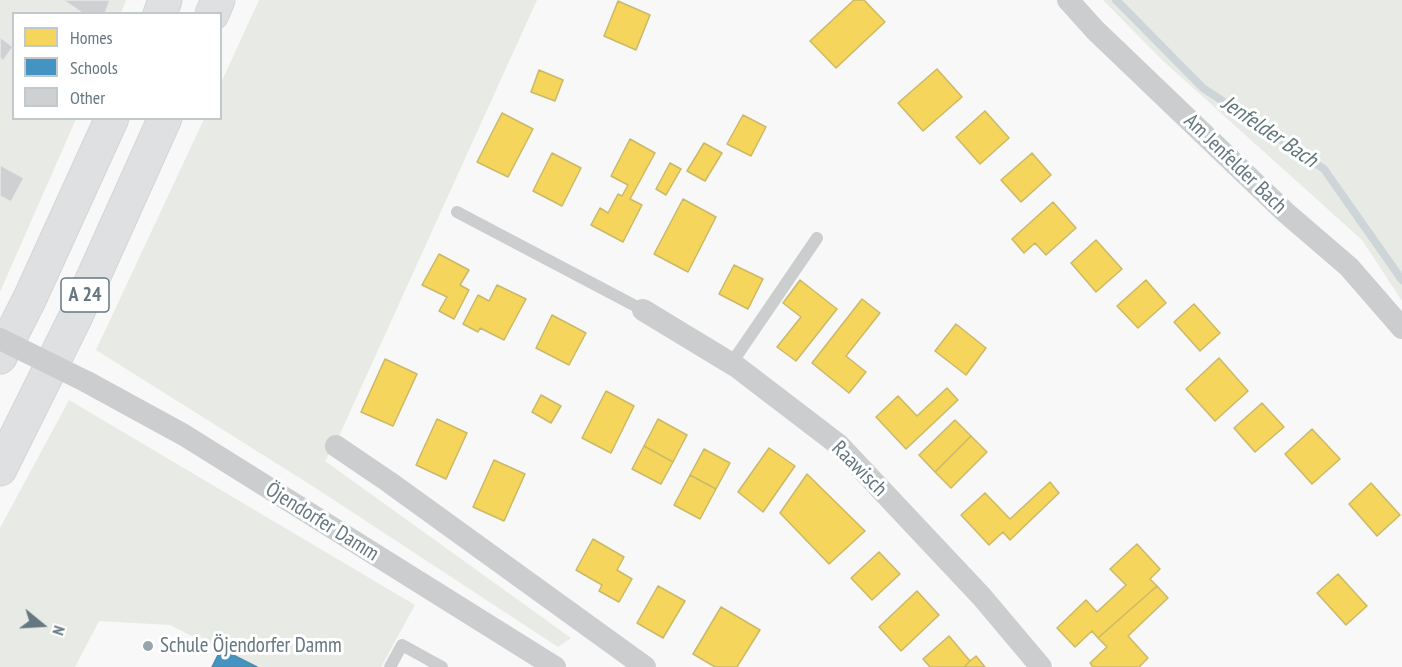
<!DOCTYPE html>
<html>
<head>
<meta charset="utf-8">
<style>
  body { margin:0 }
  #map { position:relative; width:1402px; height:667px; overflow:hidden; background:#f8f8f8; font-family:"PT Sans Narrow",sans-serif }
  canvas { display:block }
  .legend { position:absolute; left:12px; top:12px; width:210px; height:108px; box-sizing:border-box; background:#fff; border:2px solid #c1c9cd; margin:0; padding:8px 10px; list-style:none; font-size:18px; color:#657781 }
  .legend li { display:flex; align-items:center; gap:12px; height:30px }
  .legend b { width:30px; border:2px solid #c1c9cd }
  .north { position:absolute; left:12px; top:595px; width:60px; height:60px; -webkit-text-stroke:4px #fff; paint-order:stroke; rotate:108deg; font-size:16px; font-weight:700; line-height:24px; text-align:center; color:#657781 }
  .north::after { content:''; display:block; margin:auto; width:21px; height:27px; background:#657781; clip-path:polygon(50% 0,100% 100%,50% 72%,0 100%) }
</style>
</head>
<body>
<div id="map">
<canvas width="1402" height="667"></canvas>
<ul class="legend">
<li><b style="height:16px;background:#f6d55c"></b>Homes</li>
<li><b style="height:16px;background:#4393c3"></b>Schools</li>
<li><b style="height:16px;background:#ced0d1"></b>Other</li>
</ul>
<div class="north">N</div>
</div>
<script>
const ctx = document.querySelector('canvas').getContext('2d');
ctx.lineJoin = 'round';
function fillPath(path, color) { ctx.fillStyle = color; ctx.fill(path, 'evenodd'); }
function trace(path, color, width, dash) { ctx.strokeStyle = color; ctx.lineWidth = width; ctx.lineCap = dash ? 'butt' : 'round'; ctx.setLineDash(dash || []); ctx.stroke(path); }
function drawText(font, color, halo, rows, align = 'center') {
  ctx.font = font + ' "PT Sans Narrow",sans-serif'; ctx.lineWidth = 6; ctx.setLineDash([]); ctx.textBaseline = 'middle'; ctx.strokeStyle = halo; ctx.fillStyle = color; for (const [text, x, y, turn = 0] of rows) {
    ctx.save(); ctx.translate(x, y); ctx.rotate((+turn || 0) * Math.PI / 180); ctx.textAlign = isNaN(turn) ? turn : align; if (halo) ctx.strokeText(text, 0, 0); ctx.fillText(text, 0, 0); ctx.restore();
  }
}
const green = new Path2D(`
  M0,0H126L121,13L14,14V118L76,119L0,292Z
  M259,0H537L339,436L325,461L571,638L558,647L314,487L96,350L204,119L220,118L221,83Z
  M1103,0H1402V301L1362,240L1162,60Z
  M69,400L415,605L381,667H253L170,625L99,621L75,667H0V528Z`);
const homes = new Path2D(`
  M854,0H864L885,22L836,68L810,41Z
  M618,1L650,15L636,50L604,36Z
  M937,69L962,97L923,131L898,103Z
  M539,70L563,80L555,101L531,92Z
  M985,111L1009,138L980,164L956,137Z
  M502,113L533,129L508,177L477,162Z
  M743,115L766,127L751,156L727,144Z
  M630,139L655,153L630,199L642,205L623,242L591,225L600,208L608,213L618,194L622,196L628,185L611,176Z
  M704,143L722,153L705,181L687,171Z
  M552,153L581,168L562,206L533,191Z
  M1032,153L1051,175L1021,202L1001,180Z
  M670,163L681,169L666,195L656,189Z
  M683,199L716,217L688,272L654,254Z
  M1053,202L1076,228L1046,255L1035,243L1024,253L1012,239Z
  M1096,240L1122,269L1096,292L1071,263Z
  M439,254L469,270L460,285L469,290L454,319L439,311L447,297L422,285Z
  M734,265L763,279L748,309L719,294Z
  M800,280L837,309L796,361L777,347L801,317L783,303Z
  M1146,280L1166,303L1138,328L1117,306Z
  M497,285L526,299L504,340L480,328L478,332L463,324L478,295L489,301Z
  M862,299L880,313L846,356L866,372L849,393L812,363Z
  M1194,304L1220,333L1200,351L1174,322Z
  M552,315L586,333L569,365L536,348Z
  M956,324L986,348L966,375L935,351Z
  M1219,358L1248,391L1215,421L1186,389Z
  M385,359L417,374L393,426L361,412Z
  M947,388L958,400L906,449L876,417L898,396L917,416Z
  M606,391L634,406L611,453L582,438Z
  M541,395L561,406L551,423L532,412Z
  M1262,403L1284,427L1255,452L1234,428Z
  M437,419L467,433L446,479L416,465Z
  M658,419L687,435L673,462L644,446Z
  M955,420L971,436L935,472L919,455Z
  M1312,429L1340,459L1312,484L1285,454Z
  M971,436L987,452L951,488L935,472Z
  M644,446L673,462L661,484L632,469Z
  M769,448L795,466L763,512L738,492Z
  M704,449L730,463L716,489L690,475Z
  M494,460L525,474L504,521L473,507Z
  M807,474L865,531L829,564L780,513Z
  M690,475L716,489L700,519L674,505Z
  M1050,482L1059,493L1010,540L1003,532L989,545L961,515L985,493L1010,519Z
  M1371,483L1400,515L1377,536L1349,504Z
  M593,539L624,557L617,570L632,579L619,602L599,591L602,585L576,570Z
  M1137,544L1160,569L1150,579L1157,586L1098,638L1092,631L1075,647L1057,628L1086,600L1097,612L1126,585L1110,569Z
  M879,552L900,574L872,600L851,578Z
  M1338,574L1367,606L1346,625L1317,593Z
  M658,586L685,601L663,638L637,623Z
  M1157,586L1168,598L1128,636L1148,658L1139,667H1093L1090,663L1107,647L1098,638Z
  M917,591L939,615L901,651L879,627Z
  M721,607L760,630L737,667H715L693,654Z
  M949,636L970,661L964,667H930L923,659Z
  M976,656L985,667H964L970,661Z`);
const schools = new Path2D(`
  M221,649L257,667H212Z`);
const stream = new Path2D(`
  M1116,0L1203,88L1324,169L1402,280`);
const building = new Path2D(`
  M63,0H110L105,14H84Z
  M0,37L13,47L3,61L0,58Z
  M0,165L24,178L11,202L0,196Z`);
const lane = new Path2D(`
  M457,212L643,310
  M731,364L817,238
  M390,667L402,645L442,667`);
const street = new Path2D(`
  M1068,0L1095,30L1285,212L1349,267L1402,328
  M643,310L737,367L839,445L982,597L1041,667
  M87,382L184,435L555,667
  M336,446L389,482L645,667`);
const highway = new Path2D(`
  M160,14L165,0
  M212,14L218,0
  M0,357L30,298L112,118
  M0,469L75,318L165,118`);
const streetBridge = new Path2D(`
  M0,339L87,382`);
const markers = [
  [148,646,6,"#98a4ab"]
];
const shields = [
  [85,295,48]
];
const shieldNames = [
  ["A 24",85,295]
];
const streetNames = [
  ["Am Jenfelder Bach",1235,164,44],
  ["Raawisch",859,469,45],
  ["Öjendorfer Damm",322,522,32]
];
const poiNames = [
  ["Schule Öjendorfer Damm",160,646]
];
const waterNames = [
  ["Jenfelder Bach",1269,132,34]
];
fillPath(green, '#e8eae5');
fillPath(homes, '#f6d55c');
trace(homes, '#cab967', 1.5);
fillPath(schools, '#4393c3');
trace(schools, '#4d8baf', 1.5);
trace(stream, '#cdd5d8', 8);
fillPath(building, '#ced0d1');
trace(building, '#e8e8e8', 1.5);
trace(highway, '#d4d5d5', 35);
trace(lane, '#cbcdce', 12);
trace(street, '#cbcdce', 22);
trace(highway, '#dfe0e1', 33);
trace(streetBridge, '#cbcdce', 22);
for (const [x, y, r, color] of markers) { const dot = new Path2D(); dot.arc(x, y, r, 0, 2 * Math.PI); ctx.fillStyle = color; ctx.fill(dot); trace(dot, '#fff', 2); }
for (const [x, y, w] of shields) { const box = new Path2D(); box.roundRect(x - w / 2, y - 17, w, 34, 4.5); ctx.fillStyle = '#fff'; ctx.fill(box); trace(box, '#657781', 1.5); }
drawText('bold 20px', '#657781', null, shieldNames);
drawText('21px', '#657781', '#fff', streetNames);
drawText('21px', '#657781', '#fff', poiNames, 'left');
drawText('italic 22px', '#60767b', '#fff', waterNames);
</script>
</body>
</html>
